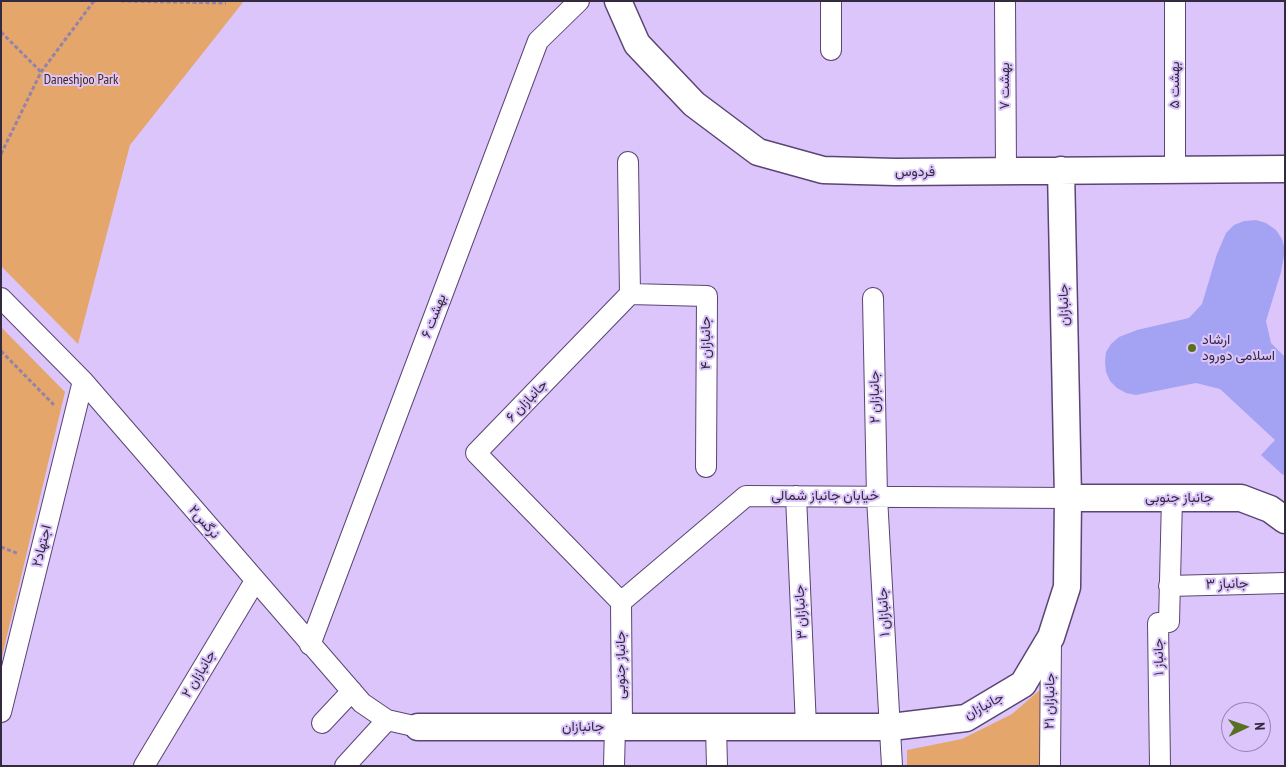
<!DOCTYPE html>
<html>
<head>
<meta charset="utf-8">
<style>
  body { margin:0 }
  #map { position:relative; width:1286px; height:767px; overflow:hidden; background:#dcc5fb; font-family:"PT Sans Narrow",sans-serif }
  canvas { display:block }
  .frame { position:absolute; inset:0; border:2px solid #332a3f; pointer-events:none }
  .north { position:absolute; left:1221px; top:702px; width:50px; height:50px; box-sizing:border-box; background:#dcc5fb; border:1px solid #9887b0; border-radius:50%; rotate:87deg; font-size:14px; font-weight:700; line-height:20px; text-align:center; color:#332a3f }
  .north::after { content:''; display:block; margin:auto; width:18px; height:22px; background:#597022; clip-path:polygon(50% 0,100% 100%,50% 72%,0 100%) }
</style>
</head>
<body>
<div id="map">
<canvas width="1286" height="767"></canvas>
<div class="frame"></div>
<div class="north">N</div>
</div>
<script>
const ctx = document.querySelector('canvas').getContext('2d');
ctx.lineJoin = 'round';
function fillPath(path, color) { ctx.fillStyle = color; ctx.fill(path, 'evenodd'); }
function trace(path, color, width, dash) { ctx.strokeStyle = color; ctx.lineWidth = width; ctx.lineCap = dash ? 'butt' : 'round'; ctx.setLineDash(dash || []); ctx.stroke(path); }
function drawText(font, color, halo, rows, align = 'center') {
  ctx.font = font + ' "PT Sans Narrow",Vazirmatn,sans-serif'; ctx.lineWidth = 4; ctx.setLineDash([]); ctx.textBaseline = 'middle'; ctx.strokeStyle = halo; ctx.fillStyle = color; for (const [text, x, y, turn = 0] of rows) {
    ctx.save(); ctx.translate(x, y); ctx.rotate((+turn || 0) * Math.PI / 180); ctx.textAlign = isNaN(turn) ? turn : align; if (halo) ctx.strokeText(text, 0, 0); ctx.fillText(text, 0, 0); ctx.restore();
  }
}
const green = new Path2D(`
  M1,1H244L130,145L78,344L1,266Z
  M1,327L65,392L1,661Z
  M1055,677L1054,766H907V750L962,739L1012,714Z`);
const building = new Path2D(`
  M1256,220L1266,223L1276,230L1282,239L1285,250L1281,272L1266,321L1271,343L1285,357V473L1283,475L1261,455L1275,440L1220,389L1196,383L1136,395L1126,393L1117,388L1110,381L1106,372L1105,362L1106,352L1111,344L1119,337L1137,330L1189,318L1202,304L1217,254L1226,233L1234,225L1244,221Z`);
const path = new Path2D(`
  M121,1L226,3
  M1,32L41,72
  M1,154L41,72L94,1
  M1,351L55,406
  M1,547L19,554`);
const minor = new Path2D(`
  M1005,1L1006,171
  M831,50V1
  M1175,170V1
  M630,294L707,296L706,467
  M1,298L83,381L362,703L387,720L418,727
  M873,298L877,497L892,766
  M796,496L806,727
  M1169,586L1285,583
  M621,602L476,453L630,294L628,162
  M621,602L746,496L1068,498
  M621,602L622,727
  M310,645L538,41L579,1
  M1,712L83,381
  M322,723L352,691
  M716,727L717,766
  M144,766L255,581
  M345,766L387,720
  M614,766L615,727
  M1050,766L1051,637
  M1160,766L1158,623L1169,622L1172,498`);
const tertiary = new Path2D(`
  M618,1L637,44L694,104L758,152L823,170L895,172L1285,169
  M1068,498H1241L1270,509L1285,520
  M418,727H891L966,718L1023,684L1051,637L1067,587L1068,498L1061,170`);
const markers = [
  [1192,348,5,"#597022"]
];
const parkNames = [
  ["Daneshjoo Park",81,80]
];
const streetNames = [
  ["بهشت ۵",1175,85,-90],
  ["بهشت ۷",1005,86,-90],
  ["فردوس",915,172],
  ["جانبازان",1064,305,-91],
  ["بهشت ۶",434,316,-69],
  ["جانبازان ۴",706,343,-90],
  ["جانبازان ۲",875,397,-91],
  ["جانبازان ۶",527,401,-46],
  ["خیابان جانباز شمالی",825,496],
  ["جانباز جنوبی",1179,498],
  ["نرگس۲",204,522,49],
  ["اجتهاد۲",42,546,-76],
  ["جانباز ۳",1227,584,-1],
  ["جانبازان ۳",801,612,-93],
  ["جانبازان ۱",884,612,-93],
  ["جانباز ۱",1159,657,-91],
  ["جانباز جنوبی",621,665,-90],
  ["جانبازان ۲",199,674,-59],
  ["جانبازان ۲۱",1050,701,-89],
  ["جانبازان",984,706,-28],
  ["جانبازان",583,727]
];
const poiNames = [
  ["ارشاد",1202,340],
  ["اسلامی دورود",1202,356]
];
fillPath(green, '#e4a66a');
fillPath(building, '#a4a2f2');
trace(minor, '#5a4573', 22);
trace(tertiary, '#5a4573', 29);
trace(path, '#9382a9', 3, [4, 2.5]);
trace(minor, '#fff', 20);
trace(tertiary, '#fff', 26);
for (const [x, y, r, color] of markers) { const dot = new Path2D(); dot.arc(x, y, r, 0, 2 * Math.PI); ctx.fillStyle = color; ctx.fill(dot); trace(dot, '#dcc5fb', 2); }
drawText('14px', '#452a0d', '#dcc5fb', parkNames);
drawText('14px', '#332a3f', '#dcc5fb', streetNames);
drawText('14px', '#332a3f', '#dcc5fb', poiNames, 'left');
</script>
</body>
</html>
